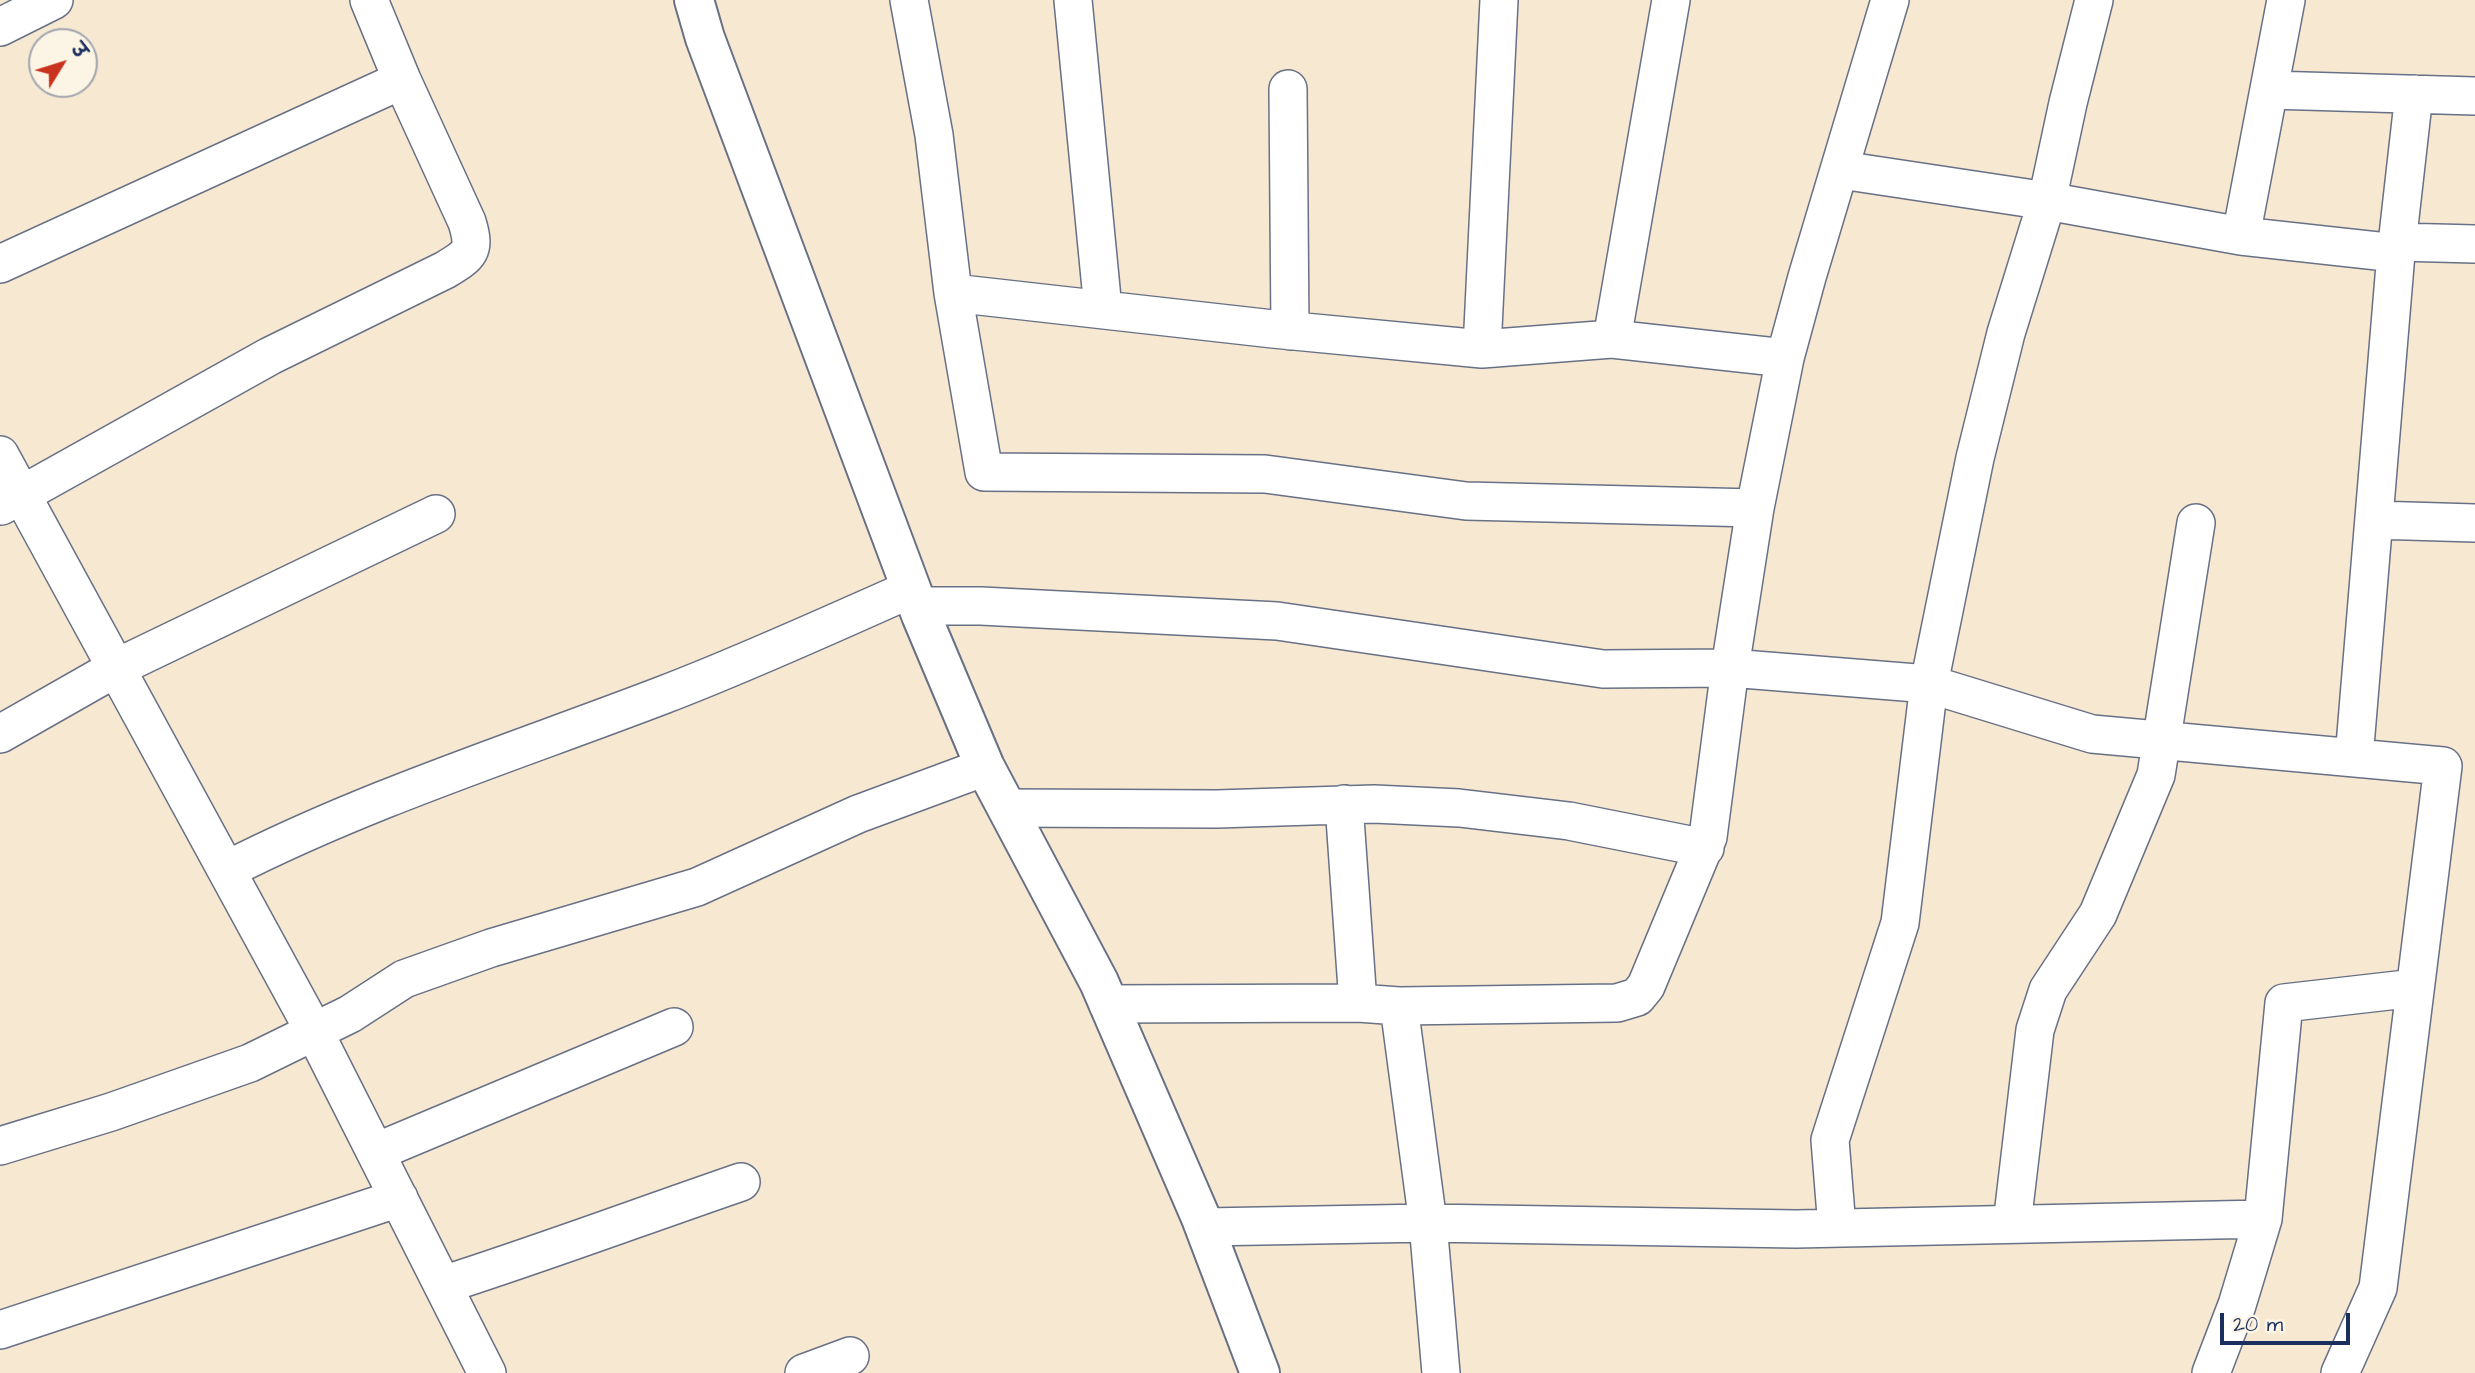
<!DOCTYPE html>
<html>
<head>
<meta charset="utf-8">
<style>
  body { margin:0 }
  #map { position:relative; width:2475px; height:1373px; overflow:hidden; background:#f7e8d1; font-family:"Architects Daughter","Playpen Sans Deva",sans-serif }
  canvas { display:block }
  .north { position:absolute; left:28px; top:28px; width:70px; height:70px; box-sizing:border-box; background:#fcf5e5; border:2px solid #a2a6af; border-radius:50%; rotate:52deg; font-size:19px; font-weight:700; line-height:28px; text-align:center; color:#1b2f5e }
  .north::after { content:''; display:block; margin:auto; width:24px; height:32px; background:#c8321e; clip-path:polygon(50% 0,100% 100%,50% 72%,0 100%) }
  .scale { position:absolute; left:2220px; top:1313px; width:130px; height:32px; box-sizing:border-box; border:4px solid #1b2f5e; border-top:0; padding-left:9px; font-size:21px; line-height:24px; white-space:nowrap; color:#1b2f5e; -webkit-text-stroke:5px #fcf5e5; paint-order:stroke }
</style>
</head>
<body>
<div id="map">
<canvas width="2475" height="1373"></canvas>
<div class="north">उ</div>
<div class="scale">20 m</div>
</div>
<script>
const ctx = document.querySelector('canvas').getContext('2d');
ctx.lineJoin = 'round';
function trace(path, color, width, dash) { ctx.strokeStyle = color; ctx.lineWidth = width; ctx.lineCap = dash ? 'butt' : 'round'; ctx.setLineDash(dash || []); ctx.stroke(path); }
const minor = new Path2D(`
  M909,0L934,135L953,293L984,472L1265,474L1466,501L1755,508
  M1073,0L1103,309
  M0,27L54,0
  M1288,89L1290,331
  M2270,90L2475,96
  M1841,170L2047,201L2241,236L2396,253L2354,758
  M2241,236L2286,0
  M2398,242L2475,244
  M2396,253L2414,94
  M0,264L402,80
  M953,293L1273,329L1482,349L1612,339L1785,358
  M1612,339L1671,0
  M1482,349L1499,0
  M0,455L314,1031L487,1373
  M1,506L270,356L445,270C470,255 476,251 467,222L402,80L369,0
  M2374,520L2475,523
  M918,606H981L1277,621L1603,669L1730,668L1929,684L2092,734L2443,766L2378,1288L2340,1373
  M0,734L116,668L436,514
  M1344,804L1358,1003
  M1007,808L1217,809L1374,804L1459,808L1569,821L1705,848
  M227,870C366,799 517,751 663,695C747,663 829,625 911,589
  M1108,1004L1358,1003L1399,1006L1617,1003L1637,997L1646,986L1708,837L1730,668L1755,508L1785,358L1807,277L1890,0
  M1399,1006L1428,1223L1441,1373
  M0,1146L111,1112L250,1063L350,1014L404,979L491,948L697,887L858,814L985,767
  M376,1152L674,1027
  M2012,1224L2035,1030L2048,990L2098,914L2156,775L2196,523
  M1205,1227L1428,1223L1796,1229L2263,1219
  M1837,1228L1830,1140L1900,923L1929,684L1975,458L2006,333L2047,201L2068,103L2094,0
  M443,1285C543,1253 642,1216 741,1182
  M0,1330L399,1198
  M804,1373L850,1356
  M2211,1373L2237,1305L2263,1219L2284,1003L2415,988`);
const tertiary = new Path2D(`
  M694,0L705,38L921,615L985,767L1099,982L1201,1218L1260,1373`);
trace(minor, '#687086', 40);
trace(tertiary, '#687086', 42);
trace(minor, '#fff', 37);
trace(tertiary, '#fff', 38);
</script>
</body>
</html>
